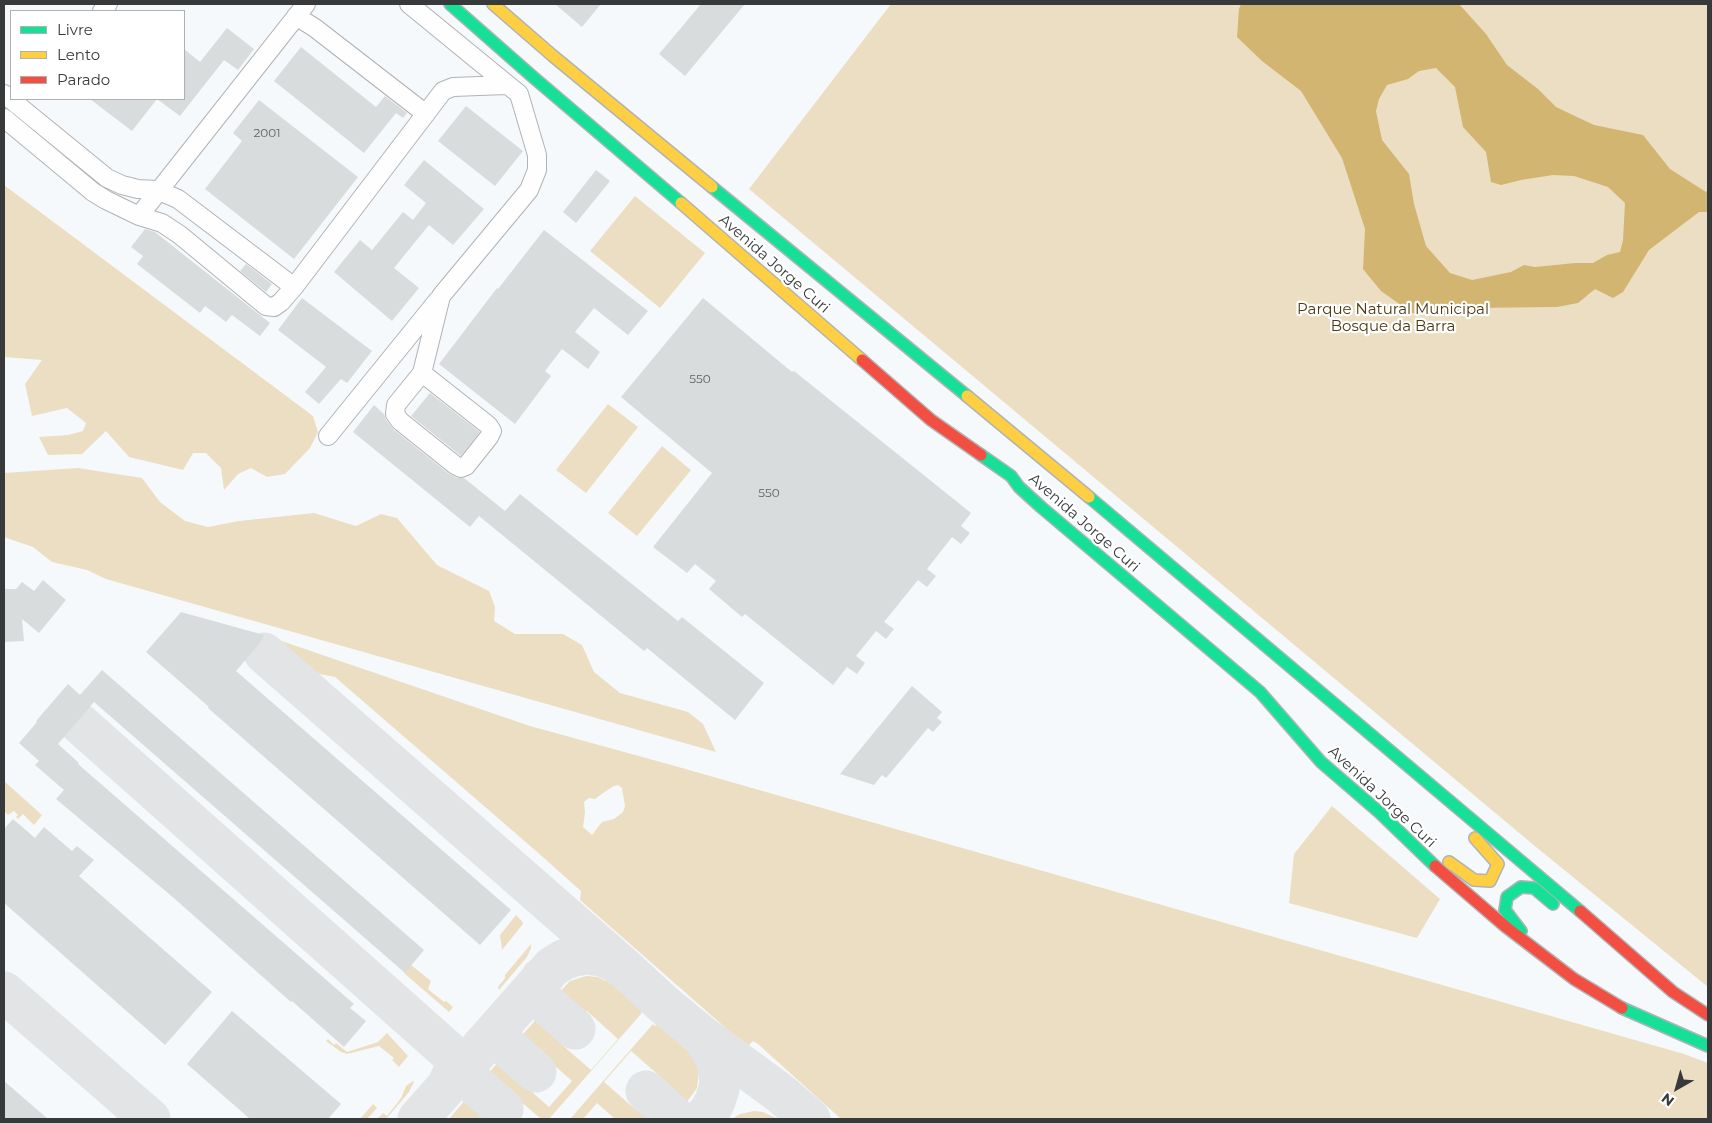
<!DOCTYPE html>
<html>
<head>
<meta charset="utf-8">
<style>
  body { margin:0 }
  #map { position:relative; width:1712px; height:1123px; overflow:hidden; background:#f5f9fb; font-family:Montserrat,sans-serif }
  canvas { display:block }
  .frame { position:absolute; inset:0; border:5px solid #37393b; pointer-events:none }
  .legend { position:absolute; left:10px; top:10px; width:175px; height:90px; box-sizing:border-box; background:#fff; border:1px solid #afb0b1; margin:0; padding:6px 9px; list-style:none; font-size:15px; color:#37393b }
  .legend li { display:flex; align-items:center; gap:10px; height:25px }
  .legend b { width:25px; border:1px solid #afb0b1 }
  .north { position:absolute; left:1652px; top:1063px; width:50px; height:50px; -webkit-text-stroke:4px #fff; paint-order:stroke; rotate:218deg; font-size:14px; font-weight:700; line-height:20px; text-align:center; color:#37393b }
  .north::after { content:''; display:block; margin:auto; width:18px; height:22px; background:#37393b; clip-path:polygon(50% 0,100% 100%,50% 72%,0 100%) }
</style>
</head>
<body>
<div id="map">
<canvas width="1712" height="1123"></canvas>
<div class="frame"></div>
<ul class="legend">
<li><b style="height:6px;background:#16e098"></b>Livre</li>
<li><b style="height:6px;background:#ffcf43"></b>Lento</li>
<li><b style="height:6px;background:#f24e42"></b>Parado</li>
</ul>
<div class="north">N</div>
</div>
<script>
const c = document.querySelector('canvas').getContext('2d');
c.lineJoin = 'round';
function paint(path, color) { c.fillStyle = color; c.fill(path, 'evenodd'); }
const shape = rows => new Path2D(rows.map(r => 'M' + r).join(''));
function strokePath(path, color, width, dash) { c.strokeStyle = color; c.lineWidth = width; c.lineCap = dash ? 'butt' : 'round'; c.setLineDash(dash || []); c.stroke(path); }
function label(font, color, halo, rows, align = 'center') {
  c.font = font + ' Montserrat,sans-serif'; c.lineWidth = 4.5; c.setLineDash([]); c.textBaseline = 'middle'; c.strokeStyle = halo; c.fillStyle = color; for (const [text, x, y, turn = 0] of rows) {
    c.save(); c.translate(x, y); c.rotate((+turn || 0) * Math.PI / 180); c.textAlign = isNaN(turn) ? turn : align; if (halo) c.strokeText(text, 0, 0); c.fillText(text, 0, 0); c.restore();
  }
}
const green = shape([
  [891,4,1708,4,1708,987,1536,847,749,189],
  [4,185,313,416,318,432,310,448,285,474,267,477,251,468,238,474,224,490,221,468,206,453,193,453,183,470,129,457,106,431,82,454,48,455,39,437,68,435,83,431,86,423,67,408,32,416,25,384,42,360,4,357],
  [635,196,705,253,660,308,590,251],
  [608,404,638,427,586,493,556,470],
  [662,446,691,470,637,536,608,513],
  [78,468,142,478,160,502,185,521,208,527,239,521,314,513,356,526,381,514,397,518,437,565,489,591,495,607,494,621,515,634,563,634,582,645,594,672,620,693,688,712,703,724,716,752,106,579,87,570,52,562,33,547,4,537,4,473],
  [264,635,530,726,675,766,1684,1054,1708,1063,1708,1119,841,1119,758,1044,753,1041,748,1046,745,1045,580,900,581,891,536,851,335,677,319,674,302,663,297,657,285,655,270,648,268,640],
  [618,785,622,788,625,806,623,812,614,819,602,822,592,835,583,827,585,813,584,802,589,798,595,799,603,793,614,786],
  [4,781,42,815,34,825,23,814,18,819,16,817,18,815,14,811,8,815,4,811],
  [1332,806,1440,899,1417,938,1289,903,1294,854],
  [516,915,522,921,523,924,502,950,500,935],
  [531,944,531,948,527,957,499,990,498,987,505,978,505,975],
  [411,965,431,981,428,989,444,1002,446,1001,453,1007,449,1012,404,973],
  [586,976,598,977,612,984,642,1010,641,1014,549,1119,539,1119,540,1118,513,1095,507,1102,481,1082,505,1054,530,1076,523,1084,549,1107,572,1081,546,1058,539,1065,514,1044,543,1012,567,1033,560,1043,591,1070,618,1039,587,1011,579,1020,554,998,570,981],
  [657,1023,691,1054,695,1059,699,1071,697,1088,681,1110,654,1087,662,1078,631,1051,604,1082,635,1109,642,1101,663,1119,615,1119,597,1103,583,1119,570,1119,653,1024,655,1026],
  [387,1033,408,1056,399,1067,392,1060,394,1058,379,1046,347,1054,341,1052,326,1041,328,1039,334,1045,336,1043,347,1052,378,1042],
  [413,1081,414,1082,409,1092,386,1119,377,1119,383,1113,387,1116,401,1098,406,1086],
  [472,1092,497,1114,492,1119,449,1119],
  [373,1104,377,1108,367,1119,360,1119],
  [754,1111,763,1112,778,1119,732,1119,740,1114]
]);
const water = shape([
  [1241,4,1459,4,1486,34,1507,65,1538,89,1556,107,1594,125,1643,135,1670,169,1706,192,1708,190,1708,212,1699,212,1649,250,1623,292,1613,298,1595,289,1578,303,1557,307,1472,308,1446,315,1412,313,1381,291,1363,269,1365,229,1342,158,1301,91,1262,61,1237,37,1239,9],
  [1436,68,1455,87,1463,127,1486,152,1491,182,1501,185,1521,180,1553,175,1574,176,1608,187,1625,203,1623,240,1620,252,1607,255,1593,263,1575,263,1535,267,1524,265,1511,272,1472,280,1450,273,1426,246,1414,204,1409,174,1382,140,1376,111,1379,99,1387,85,1408,79,1419,71]
]);
const taxiway = shape([
  [264,653,624,968,662,1003,702,1036,781,1094,810,1119],
  [80,724,450,1053,454,1058,455,1069,448,1084],
  [541,978,539,989,543,1001,575,1029],
  [4,992,150,1119],
  [702,1036,716,1058,720,1080,719,1089,715,1101,711,1109,703,1119],
  [482,1046,493,1042,505,1045,536,1072],
  [470,1059,468,1072,473,1083,503,1109],
  [646,1091,677,1119],
  [418,1119,552,967,563,960,574,956,586,954,601,956,612,960,622,967]
]);
const building = shape([
  [555,4,601,4,582,27],
  [701,4,745,4,685,76,659,54],
  [227,28,254,49,238,70,224,60,180,116,157,99,184,99,184,49,200,62],
  [301,47,376,107,385,96,407,113,403,118,396,113,364,153,274,81],
  [90,99,157,99,132,131],
  [259,100,358,177,294,259,205,189,242,141,233,133],
  [466,106,523,151,495,186,438,141],
  [424,160,484,209,453,245,429,225,394,268,419,288,392,321,334,272,360,240,372,250,403,212,413,220,426,203,404,185],
  [596,170,610,181,576,223,563,212],
  [145,229,155,232,270,323,260,336,232,315,226,322,205,306,200,313,137,264,143,256,131,247],
  [544,230,648,311,628,335,594,308,575,332,600,352,588,369,562,349,545,371,551,376,515,424,439,364,497,288,498,289],
  [246,264,272,284,266,292,240,271],
  [302,298,372,351,347,383,341,379,319,404,305,392,326,367,278,330],
  [703,298,792,372,794,371,971,513,961,526,970,533,961,544,952,537,927,569,936,576,927,587,918,580,884,622,894,629,886,639,876,631,856,656,865,663,857,674,847,667,833,685,745,614,742,617,709,589,716,581,695,564,687,573,653,547,712,473,621,397],
  [430,393,480,432,461,456,411,416],
  [374,405,384,414,386,420,393,429,448,473,457,478,464,478,505,511,520,494,678,621,682,617,764,683,735,720,647,648,644,651,479,516,470,527,353,432],
  [43,580,66,600,39,633,22,619,24,641,4,642,4,589,16,589,22,582,34,591],
  [181,612,264,635,260,643,236,671,511,910,480,945,208,708,209,707,146,652],
  [102,670,424,950,405,973,94,702,58,744,79,763,78,764,354,1004,350,1008,366,1021,344,1047,292,1001,291,1002,175,899,56,799,64,790,35,765,39,761,19,743,37,722,36,721,68,684,80,695],
  [912,686,942,712,937,718,942,722,933,732,928,728,886,778,882,775,874,785,840,774],
  [13,819,35,838,44,827,72,851,77,846,94,860,79,876,212,992,165,1045,4,903,4,829],
  [232,1011,341,1104,328,1119,250,1119,187,1064],
  [4,1081,48,1119,4,1119]
]);
const street = shape([
  [409,4,519,94,537,155,537,170,529,190,441,296,422,373,396,405,395,414,400,421,455,465,461,468,466,466,489,437,492,431,488,425,422,373],
  [102,11,108,4],
  [296,16,315,28,426,114],
  [4,94,107,178,122,185,138,189,157,190,178,199,294,287],
  [4,118,93,192,106,200,139,216,162,223,180,235,266,306,274,307,281,302,294,287,443,91,453,87,506,85],
  [139,216,306,4],
  [328,436,438,300]
]);
const fast = shape([
  [450,4,533,77,681,203],
  [712,187,967,396],
  [981,455,1011,476,1019,487,1041,507,1260,692,1321,762,1379,812,1435,866],
  [1089,497,1580,911],
  [1521,931,1505,910,1507,897,1521,887,1534,888,1553,904],
  [1622,1008,1708,1046]
]);
const slow = shape([
  [493,4,553,56,712,187],
  [681,203,862,360],
  [967,396,1089,497],
  [1449,862,1474,880,1490,881,1498,864,1475,838]
]);
const jam = shape([
  [862,360,931,420,981,455],
  [1435,866,1506,927,1574,979,1622,1008],
  [1580,911,1673,992,1708,1015]
]);
const numberNames = [
  ["2001",267,133],
  ["550",700,379],
  ["550",769,493]
];
const streetNames = [
  ["Avenida Jorge Curi",774,264,41],
  ["Avenida Jorge Curi",1084,523,41],
  ["Avenida Jorge Curi",1382,797,43]
];
const parkNames = [
  ["Parque Natural Municipal",1393,310],
  ["Bosque da Barra",1393,327]
];
paint(green, '#ecdec2');
paint(water, '#d3b572');
strokePath(taxiway, '#e2e4e6', 41);
paint(building, '#d8dcdd');
strokePath(street, '#b0b3b5', 20);
strokePath(fast, '#b0b3b5', 14);
strokePath(slow, '#b0b3b5', 14);
strokePath(jam, '#b0b3b5', 14);
strokePath(street, '#fefefe', 18);
strokePath(fast, '#16e098', 11);
strokePath(slow, '#ffcf43', 11);
strokePath(jam, '#f24e42', 11);
label('12px', '#5f6264', null, numberNames);
label('15px', '#37393b', '#fff', streetNames);
label('15px', '#4c3911', '#fff', parkNames);
</script>
</body>
</html>
